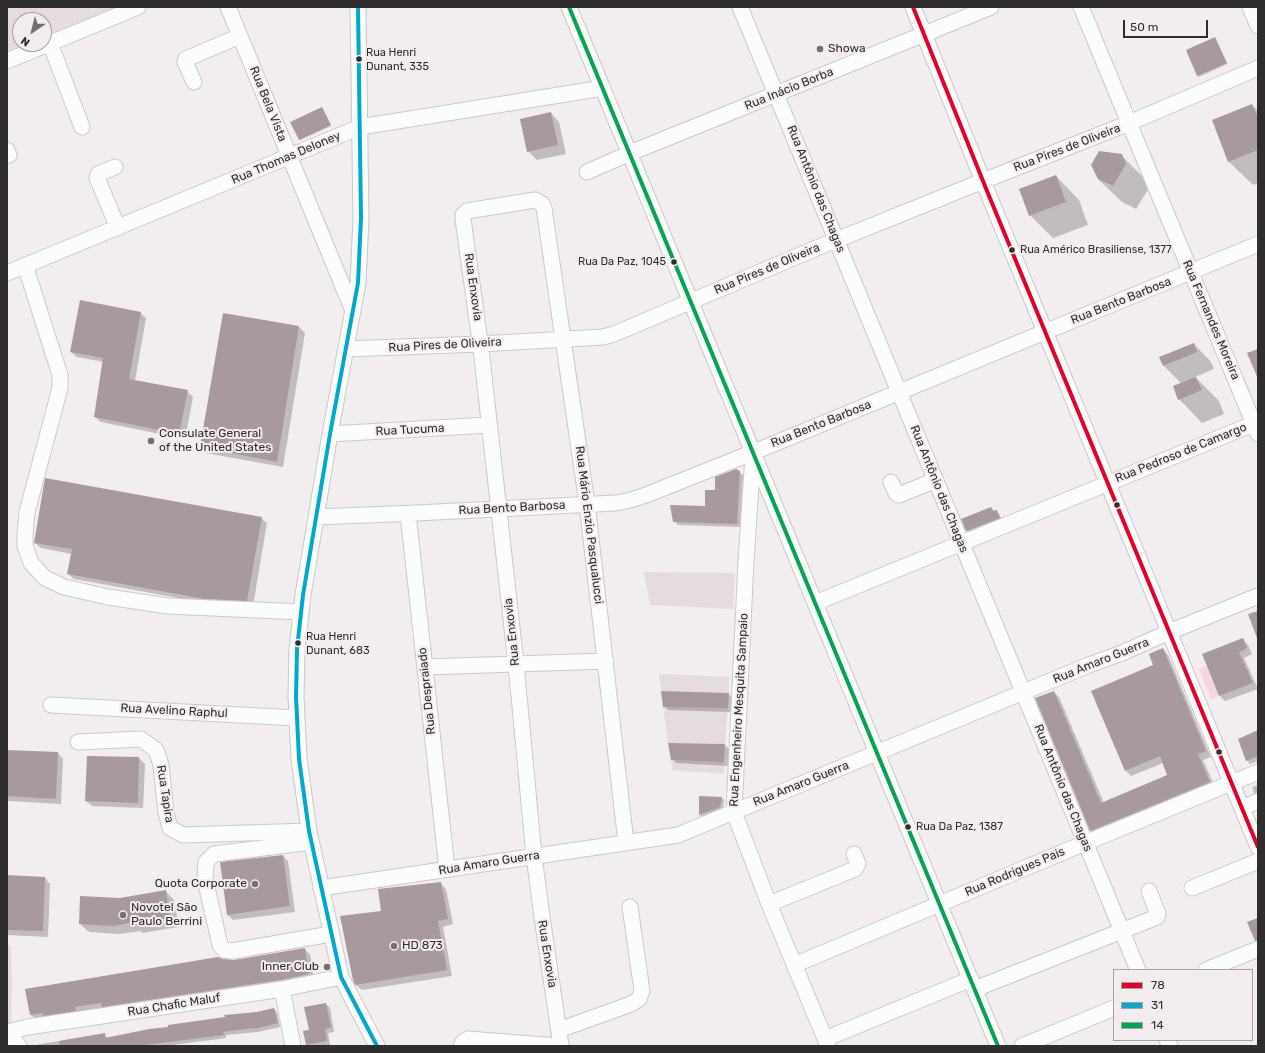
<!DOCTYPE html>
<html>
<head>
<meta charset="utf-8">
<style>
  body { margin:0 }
  #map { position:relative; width:1265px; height:1053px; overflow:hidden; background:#f2edef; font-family:Rubik,sans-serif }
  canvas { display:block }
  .frame { position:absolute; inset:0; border:8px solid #302d2e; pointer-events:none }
  .legend { position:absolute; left:1113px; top:969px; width:140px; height:72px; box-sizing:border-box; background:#f3ecee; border:1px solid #a5a0a1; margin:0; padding:5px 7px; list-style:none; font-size:12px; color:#302d2e }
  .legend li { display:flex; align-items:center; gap:8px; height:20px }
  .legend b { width:20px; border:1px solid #a5a0a1 }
  .north { position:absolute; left:12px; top:12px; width:40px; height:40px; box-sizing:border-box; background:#f3ecee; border:1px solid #a5a0a1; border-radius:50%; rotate:215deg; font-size:11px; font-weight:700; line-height:16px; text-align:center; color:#302d2e }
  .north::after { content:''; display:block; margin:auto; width:14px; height:18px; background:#747072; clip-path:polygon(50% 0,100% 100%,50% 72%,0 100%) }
  .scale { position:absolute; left:1123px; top:20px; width:85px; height:18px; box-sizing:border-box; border:2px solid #302d2e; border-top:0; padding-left:5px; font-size:12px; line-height:14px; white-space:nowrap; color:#302d2e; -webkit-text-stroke:3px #f3ecee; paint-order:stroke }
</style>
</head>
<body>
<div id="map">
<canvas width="1265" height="1053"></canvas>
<div class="frame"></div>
<ul class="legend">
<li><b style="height:5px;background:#e4002b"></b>78</li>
<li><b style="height:5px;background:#00a9ce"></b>31</li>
<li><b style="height:5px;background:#00a651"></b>14</li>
</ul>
<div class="north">N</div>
<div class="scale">50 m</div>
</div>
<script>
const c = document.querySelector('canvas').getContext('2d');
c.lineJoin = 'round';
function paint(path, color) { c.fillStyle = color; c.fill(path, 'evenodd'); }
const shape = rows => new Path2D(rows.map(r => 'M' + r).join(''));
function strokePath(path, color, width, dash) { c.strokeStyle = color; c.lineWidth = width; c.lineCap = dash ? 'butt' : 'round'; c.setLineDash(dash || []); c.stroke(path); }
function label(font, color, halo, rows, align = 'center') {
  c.font = font + ' Rubik,sans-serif'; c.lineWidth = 4; c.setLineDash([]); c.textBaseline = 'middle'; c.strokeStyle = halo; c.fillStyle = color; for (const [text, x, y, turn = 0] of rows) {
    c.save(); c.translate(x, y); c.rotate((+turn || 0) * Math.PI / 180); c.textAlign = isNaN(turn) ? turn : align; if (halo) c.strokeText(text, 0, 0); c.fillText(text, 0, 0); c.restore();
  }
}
const built = shape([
  [7,7,121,7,44,39,44,20,20,20,20,44,33,44,7,55],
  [644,572,735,573,733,609,650,605],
  [659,674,729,677,729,693,661,691],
  [663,707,728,708,725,744,668,743],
  [671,760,724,762,724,774,672,770],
  [7,945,11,945,12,983,11,1025,7,1025]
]);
const green = shape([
  [1206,666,1219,696,1211,699,1199,669]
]);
const shadow = shape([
  [1215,38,1227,64,1199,77,1187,50],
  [1252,105,1258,111,1258,183,1253,185,1229,162,1213,121],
  [322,108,331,126,300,140,299,139],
  [551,113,559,122,566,154,537,160,528,151],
  [1121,155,1145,179,1149,188,1136,209,1122,202,1098,179],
  [1056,176,1079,200,1088,225,1053,238,1030,215],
  [140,313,146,318,135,381,187,391,193,397,185,439,101,422,95,417,104,362,77,357,71,352],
  [224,314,299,327,305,333,283,467,206,453,201,447],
  [1194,344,1211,362,1214,369,1195,377,1219,401,1224,414,1202,423,1179,399,1182,384,1163,365],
  [739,472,743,475,740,527,678,525,674,521,706,507],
  [991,508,999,514,1002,520,970,533,967,531,963,520],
  [261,518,267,523,253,606,211,604,74,579,68,574,72,554,41,548,35,543],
  [1243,639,1248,645,1252,654,1244,658,1258,689,1225,701,1220,696],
  [1163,649,1168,655,1211,757,1203,760,1215,787,1097,836,1091,831,1037,699,1054,692,1059,697,1104,803,1169,776,1163,763,1131,776,1125,770],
  [728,694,733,698,731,712,668,710,664,706],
  [1258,731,1258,761,1250,764,1247,760],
  [725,745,729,749,728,766,676,763,672,759],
  [7,751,58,753,63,759,61,804,8,801],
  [139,758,145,764,143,808,92,806,86,801],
  [1258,785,1258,796,1254,793,1252,787],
  [722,798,724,800,723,809,702,817,700,815],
  [283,856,288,861,295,912,233,920,227,914],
  [7,876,45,878,50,884,48,937,7,935],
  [440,883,446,889,453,924,443,927,452,976,362,990,356,985,382,912],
  [166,892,174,900,179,927,142,933,141,931,120,934,89,932,80,924,120,899],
  [304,949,310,954,314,979,37,1020,31,1015,223,960,234,961],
  [326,1004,330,1008,334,1032,328,1033,330,1045,308,1046,307,1045,310,1031],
  [274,1009,277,1012,280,1027,258,1032,226,1035,226,1038,165,1046,29,1046,71,1039,72,1040,104,1034,108,1038]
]);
const building = shape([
  [1215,37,1227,63,1197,76,1186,50],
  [1252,104,1258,118,1258,150,1228,162,1212,120],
  [322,107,331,125,299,140,290,122],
  [551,112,558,145,527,152,520,119],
  [1099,151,1122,154,1126,164,1113,186,1098,179,1091,165],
  [1056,175,1066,202,1029,216,1019,189],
  [80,300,141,312,129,379,188,390,179,434,94,417,103,358,70,352],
  [223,313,299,326,277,462,200,447],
  [1194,343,1197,352,1163,366,1159,357],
  [1258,349,1258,379,1247,353],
  [1196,377,1202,390,1178,400,1173,386],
  [736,469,740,471,737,524,673,522,670,505,705,506,705,490,715,490,715,477],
  [45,478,262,517,247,601,205,599,67,574,72,549,34,543],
  [991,507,993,511,997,510,1000,518,966,531,961,519],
  [1258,611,1258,638,1257,638,1248,614],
  [1243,638,1247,648,1239,652,1253,683,1219,696,1202,654],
  [1163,648,1206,751,1198,754,1210,782,1090,831,1035,698,1054,691,1101,803,1167,775,1160,756,1125,771,1091,691,1153,665,1149,654],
  [661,691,729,693,728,708,663,707],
  [1258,730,1258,756,1246,761,1238,739],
  [668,743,725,744,724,762,671,760],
  [7,750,58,752,56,799,7,796],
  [87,756,139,757,138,803,85,801],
  [699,796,722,797,720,807,699,815],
  [283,855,290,906,227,915,220,862],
  [7,875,45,877,43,931,7,930],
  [441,882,448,919,438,921,447,970,355,985,353,980,340,916,381,911,378,889],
  [166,890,170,918,133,924,132,922,115,926,79,924,80,896,120,898],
  [1258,918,1258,940,1255,941,1247,922],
  [305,948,309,974,280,980,102,1007,101,1003,75,1007,76,1011,43,1016,43,1013,30,1015,25,989,218,957,223,959,234,960],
  [326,1003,331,1028,325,1029,327,1041,306,1045,303,1031,309,1030,304,1007],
  [274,1008,278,1023,254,1029,254,1028,223,1032,224,1035,138,1046,60,1046,59,1041,105,1033,105,1038,149,1029,168,1027,168,1025,225,1017,224,1015,257,1012]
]);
const minor = shape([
  [228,7,353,311],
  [358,7,361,218,358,283,330,434,303,595,297,649,296,697,299,759,309,831,341,977,377,1046],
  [569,7,998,1046],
  [740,7,1138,970],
  [913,7,987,191,1258,847],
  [1081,7,1258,434],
  [1250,7,1258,26],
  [50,43,82,127],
  [7,61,138,7],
  [194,82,185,62,186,59,240,36],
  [7,150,9,155],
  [115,167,98,174,97,178,118,228],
  [587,172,630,153,991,7],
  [25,265,60,375,60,388,27,512,25,535,25,546,31,563,45,578,64,587,108,597,168,606,301,612],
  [7,273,360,127,603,88],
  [346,349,480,344,603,337,614,334,819,247,983,181,1129,123,1258,68],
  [330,434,489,425],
  [753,455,746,561,734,812,769,904,828,1046],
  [891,482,896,493,899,495,936,480],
  [408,514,447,869],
  [316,517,416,513,616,503,631,500,646,495,754,452,1258,244],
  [815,603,1258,422],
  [425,667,606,661],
  [51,705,297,718],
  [78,742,141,739,156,750,161,765,166,812,170,828,183,835,309,831],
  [1242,808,1258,801],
  [311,842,214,854,206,862,205,879,220,945,224,950,232,951,331,934],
  [321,888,678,835,1089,665,1122,653,1169,632,1258,596],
  [1192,888,1258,861],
  [769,904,855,869,858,864,854,854],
  [794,965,1085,843,1258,772],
  [1206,970,1258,949],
  [282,989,293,1046],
  [975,989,1157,917,1158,914,1149,891],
  [559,1030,631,1004,639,999,642,991,630,907],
  [11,1031,15,1041,19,1046],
  [7,1032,28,1027,282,989,341,977],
  [825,1039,971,979],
  [1167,1040,1170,1046],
  [461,1046,463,1042,468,1039,557,1046],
  [561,1046,542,917,534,856,516,664,481,349,463,219,463,215,467,211,535,200,542,204,544,208,587,504,626,843],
  [1022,1046,1114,1008]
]);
const bus1 = shape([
  [913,7,987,191,1258,847]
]);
const bus2 = shape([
  [358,7,361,218,358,283,330,434,303,595,297,649,296,697,299,759,309,831,341,977,377,1046]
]);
const bus3 = shape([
  [569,7,998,1046]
]);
const markers = [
  [820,49,4,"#747072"],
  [359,59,3.5,"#302d2e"],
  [1012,250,3.5,"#302d2e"],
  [674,262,3.5,"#302d2e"],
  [151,441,4,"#747072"],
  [1117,505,3.5,"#302d2e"],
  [298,643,3.5,"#302d2e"],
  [1219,752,3.5,"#302d2e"],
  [908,827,3.5,"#302d2e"],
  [255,884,4,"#747072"],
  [123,915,4,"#747072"],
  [394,946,4,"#747072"],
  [327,967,4,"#747072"]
];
const busNames = [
  ["Rua Henri",366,53],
  ["Dunant, 335",366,67],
  ["Rua Américo Brasiliense, 1377",1020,250],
  ["Rua Da Paz, 1045",666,262,"right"],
  ["Rua Henri",306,637],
  ["Dunant, 683",306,651],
  ["Rua Da Paz, 1387",916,827]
];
const poiNames = [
  ["Showa",828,49],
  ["Consulate General",159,434],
  ["of the United States",159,448],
  ["Quota Corporate",247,884,"right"],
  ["Novotel São",131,908],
  ["Paulo Berrini",131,922],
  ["HD 873",402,946],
  ["Inner Club",319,967,"right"]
];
const streetNames = [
  ["Rua Inácio Borba",789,89,-22],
  ["Rua Bela Vista",268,104,68],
  ["Rua Pires de Oliveira",1067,148,-21],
  ["Rua Thomas Deloney",286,158,-23],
  ["Rua Antônio das Chagas",816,189,68],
  ["Rua Pires de Oliveira",767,269,-23],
  ["Rua Enxovia",473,287,82],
  ["Rua Bento Barbosa",1121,301,-22],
  ["Rua Fernandes Moreira",1211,320,67],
  ["Rua Pires de Oliveira",445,345,-3],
  ["Rua Bento Barbosa",821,424,-22],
  ["Rua Tucuma",410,430,-3],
  ["Rua Pedroso de Camargo",1181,453,-22],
  ["Rua Antônio das Chagas",939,489,68],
  ["Rua Bento Barbosa",512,508,-3],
  ["Rua Mário Enzio Pasqualucci",589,525,83],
  ["Rua Enxovia",512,632,-96],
  ["Rua Amaro Guerra",1101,661,-22],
  ["Rua Despraiado",427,691,-96],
  ["Rua Engenheiro Mesquita Sampaio",739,710,-87],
  ["Rua Avelino Raphul",174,711,3],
  ["Rua Amaro Guerra",801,784,-22],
  ["Rua Antônio das Chagas",1063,788,68],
  ["Rua Tapira",165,794,81],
  ["Rua Amaro Guerra",489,863,-9],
  ["Rua Rodrigues Pais",1015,872,-23],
  ["Rua Enxovia",547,954,81],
  ["Rua Chafic Maluf",174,1005,-9]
];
paint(built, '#e5dcdf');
paint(green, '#f6d5df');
paint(shadow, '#0003');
paint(building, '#a8999e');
strokePath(minor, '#ccc9ca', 17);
strokePath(minor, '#fdfcfd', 15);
strokePath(bus1, '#e4002b', 4);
strokePath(bus2, '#00a9ce', 4);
strokePath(bus3, '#00a651', 4);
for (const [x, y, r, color] of markers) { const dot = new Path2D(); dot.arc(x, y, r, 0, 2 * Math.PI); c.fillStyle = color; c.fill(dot); strokePath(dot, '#f3ecee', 1.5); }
label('11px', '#302d2e', '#f3ecee', busNames, 'left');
label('12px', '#302d2e', '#f3ecee', poiNames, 'left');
label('12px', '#302d2e', '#f3ecee', streetNames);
</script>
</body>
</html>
